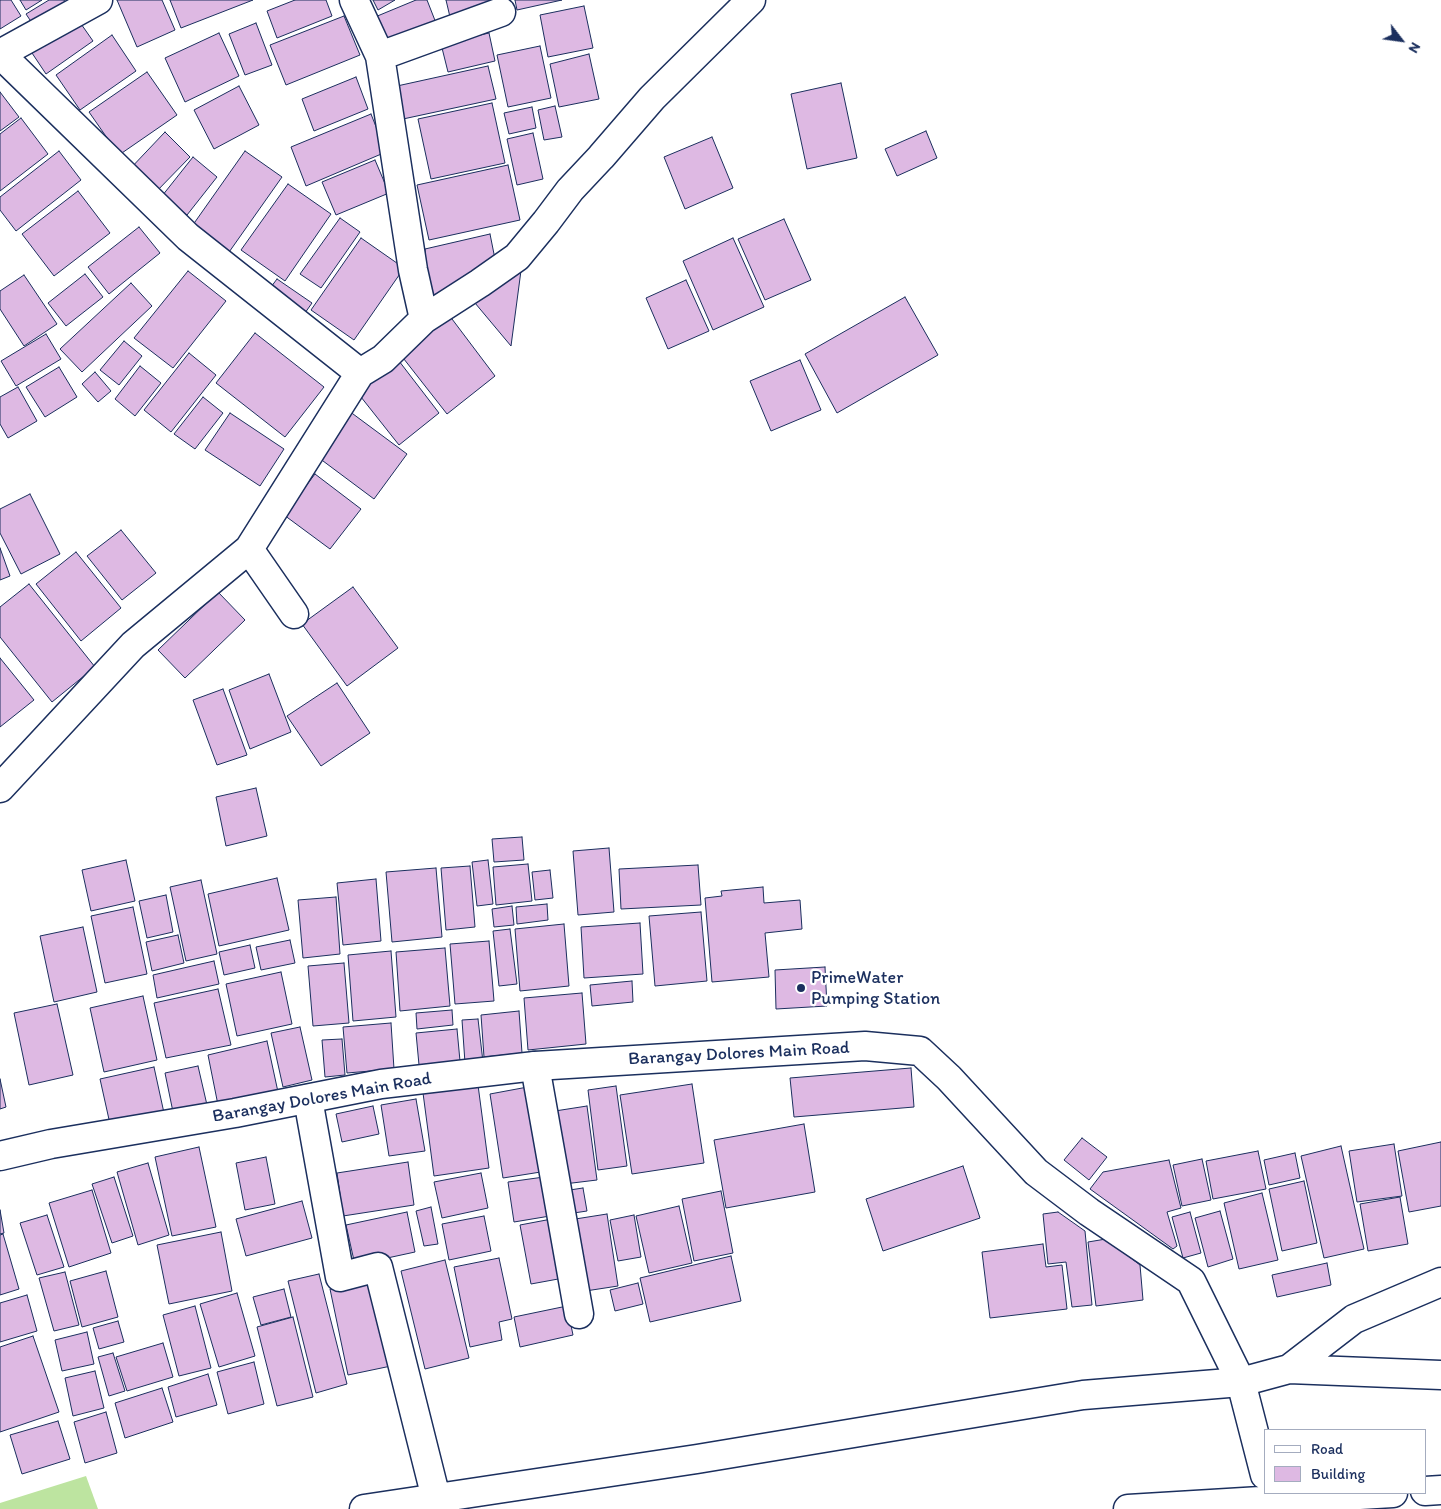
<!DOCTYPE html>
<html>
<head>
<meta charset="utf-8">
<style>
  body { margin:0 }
  #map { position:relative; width:1441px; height:1509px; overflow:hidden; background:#fff; font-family:Itim,sans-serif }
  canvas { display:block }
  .legend { position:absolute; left:1264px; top:1429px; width:162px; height:65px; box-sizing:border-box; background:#fff; border:1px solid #a4acbf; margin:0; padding:6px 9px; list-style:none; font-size:15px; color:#1b2f5e }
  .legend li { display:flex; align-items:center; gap:10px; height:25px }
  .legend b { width:25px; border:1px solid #a4acbf }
  .north { position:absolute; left:1376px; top:15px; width:50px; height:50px; -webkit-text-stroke:4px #fff; paint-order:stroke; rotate:120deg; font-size:14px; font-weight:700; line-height:20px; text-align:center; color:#1b2f5e }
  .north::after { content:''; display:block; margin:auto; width:18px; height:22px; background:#1b2f5e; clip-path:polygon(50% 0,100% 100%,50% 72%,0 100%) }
</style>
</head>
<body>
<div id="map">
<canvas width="1441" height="1509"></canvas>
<ul class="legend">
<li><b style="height:6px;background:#fff"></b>Road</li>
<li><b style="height:14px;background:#deb9e3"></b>Building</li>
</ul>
<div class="north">N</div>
</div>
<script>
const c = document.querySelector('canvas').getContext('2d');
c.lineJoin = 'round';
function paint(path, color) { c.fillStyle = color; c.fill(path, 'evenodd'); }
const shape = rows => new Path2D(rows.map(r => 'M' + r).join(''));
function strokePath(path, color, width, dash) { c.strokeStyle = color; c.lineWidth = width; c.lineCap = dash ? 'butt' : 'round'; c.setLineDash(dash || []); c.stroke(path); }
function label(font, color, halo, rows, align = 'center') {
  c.font = font + ' Itim,sans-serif'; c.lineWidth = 4.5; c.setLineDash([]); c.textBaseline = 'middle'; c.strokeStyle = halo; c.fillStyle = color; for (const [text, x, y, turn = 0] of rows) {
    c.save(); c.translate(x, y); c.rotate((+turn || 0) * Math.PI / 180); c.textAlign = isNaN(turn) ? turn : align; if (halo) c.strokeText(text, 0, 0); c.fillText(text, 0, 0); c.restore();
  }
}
const green = shape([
  [86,1476,98,1509,0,1509,0,1503]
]);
const building = shape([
  [0,0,11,0,21,16,0,29,0,0],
  [20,0,42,0,26,10,20,0],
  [49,0,64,0,67,5,34,26,26,14,49,0],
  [117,0,162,0,175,30,137,47,117,0],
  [170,0,253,0,181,28,170,0],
  [295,0,326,0,332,16,277,38,267,11,295,0],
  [373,0,395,0,378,10,373,0],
  [416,0,427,0,436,23,386,44,375,17,416,0],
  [446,0,499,0,450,17,446,0],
  [515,0,562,0,517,10,515,0],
  [584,6,593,48,548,57,540,15,584,6],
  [344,16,360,55,286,85,270,45,344,16],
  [79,21,93,41,46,74,32,53,79,21],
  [256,23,272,65,245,75,229,34,256,23],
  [219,33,239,76,185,102,165,58,219,33],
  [489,33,495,61,448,72,441,44,489,33],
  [112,35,136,71,80,110,56,75,112,35],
  [540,46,551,98,508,107,497,55,540,46],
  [589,54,599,99,559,107,550,64,589,54],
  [488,66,496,99,403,119,397,86,488,66],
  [147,72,177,115,119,155,89,112,147,72],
  [356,77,368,109,314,131,302,99,356,77],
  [841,83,857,158,807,169,791,94,841,83],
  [239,86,259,125,214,149,194,110,239,86],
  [0,92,19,117,0,131,0,92],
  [492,103,505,163,431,179,418,119,492,103],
  [555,106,562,137,544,140,538,110,555,106],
  [532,107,536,128,509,134,504,113,532,107],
  [371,114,386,152,306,186,291,147,371,114],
  [21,118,48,154,0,191,0,134,21,118],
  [926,131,937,158,897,176,885,149,926,131],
  [165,132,190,157,153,195,128,171,165,132],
  [533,133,543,179,517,185,507,139,533,133],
  [712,137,733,188,685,209,664,157,712,137],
  [59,151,81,180,16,231,0,210,0,197,59,151],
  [245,151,282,177,227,255,190,229,245,151],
  [193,157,217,177,187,215,162,196,193,157],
  [375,160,389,193,336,215,322,182,375,160],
  [508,165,520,220,429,240,417,185,508,165],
  [288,184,331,214,285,281,241,250,288,184],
  [78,191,110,233,54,276,22,234,78,191],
  [340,218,360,232,321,288,300,274,340,218],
  [784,219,811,280,765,300,738,239,784,219],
  [139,227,160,253,109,294,88,267,139,227],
  [490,234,496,264,428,298,425,249,490,234],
  [361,238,404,268,354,340,311,310,361,238],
  [733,238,764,307,713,330,683,261,733,238],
  [522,263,511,346,475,303,522,263],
  [188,271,226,301,173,368,134,338,188,271],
  [85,274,103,297,66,326,48,303,85,274],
  [24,275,57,324,24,346,0,309,0,291,24,275],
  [277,279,312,303,300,320,265,295,277,279],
  [686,280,709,331,668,349,646,298,686,280],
  [131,283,152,306,82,372,60,349,131,283],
  [905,297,938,355,837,413,805,354,905,297],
  [449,315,495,376,447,414,400,354,449,315],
  [255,333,324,387,285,437,216,383,255,333],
  [46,334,61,359,16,386,1,361,46,334],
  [124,341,142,356,119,385,100,370,124,341],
  [189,353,216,375,171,432,144,410,189,353],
  [800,360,821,410,771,431,750,381,800,360],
  [399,361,439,413,399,445,357,392,399,361],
  [140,366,161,383,135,416,115,399,140,366],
  [59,367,77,397,45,417,26,387,59,367],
  [95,372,111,391,98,402,82,384,95,372],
  [18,387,37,421,8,438,0,424,0,397,18,387],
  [203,397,223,413,195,449,174,434,203,397],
  [345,408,407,454,374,499,311,452,345,408],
  [230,413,284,449,260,486,205,450,230,413],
  [315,474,361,509,330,549,284,515,315,474],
  [30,494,60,554,21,574,0,533,0,509,30,494],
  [121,530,156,573,122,600,87,556,121,530],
  [0,548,10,576,0,580,0,548],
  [76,552,121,608,81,641,36,584,76,552],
  [29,584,95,667,52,702,0,637,0,607,29,584],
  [353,587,398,648,347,686,302,624,353,587],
  [218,592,245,620,185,678,158,650,218,592],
  [0,658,34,700,0,727,0,658],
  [269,674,291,732,250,749,229,690,269,674],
  [337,683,370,733,321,766,287,716,337,683],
  [223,689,247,755,217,765,193,700,223,689],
  [256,788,267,836,226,846,216,797,256,788],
  [522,837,524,860,494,862,492,839,522,837],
  [609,848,614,912,578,915,573,851,609,848],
  [126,860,135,901,91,911,82,870,126,860],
  [488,860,493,904,477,906,472,862,488,860],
  [528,864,532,901,496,905,493,867,528,864],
  [698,865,701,905,621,909,619,869,698,865],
  [470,866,475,927,446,930,441,868,470,866],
  [436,868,442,937,392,942,386,872,436,868],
  [550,870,553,898,535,900,532,872,550,870],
  [277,878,289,930,219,946,208,894,277,878],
  [376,879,381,941,343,945,337,883,376,879],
  [201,880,217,954,186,961,170,887,201,880],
  [763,887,764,903,800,900,802,929,765,933,769,977,712,982,705,898,722,896,721,891,763,887],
  [166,895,173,932,147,938,139,901,166,895],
  [336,897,340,954,303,958,298,900,336,897],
  [547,904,548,920,517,924,516,907,547,904],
  [512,906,514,925,494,927,492,909,512,906],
  [133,907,147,974,105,983,91,916,133,907],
  [701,912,707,981,655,986,649,916,701,912],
  [640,923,643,974,584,978,581,927,640,923],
  [564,924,569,986,520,991,515,929,564,924],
  [83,927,97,992,54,1002,40,936,83,927],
  [510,929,517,984,499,986,493,931,510,929],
  [178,935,184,963,152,971,146,942,178,935],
  [290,940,295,963,261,970,256,947,290,940],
  [489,941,494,1001,455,1004,450,944,489,941],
  [250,945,255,968,224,975,219,952,250,945],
  [445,948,450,1006,400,1011,396,952,445,948],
  [391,951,396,1017,353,1021,348,955,391,951],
  [214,961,219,984,157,998,153,975,214,961],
  [344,963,349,1023,313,1026,308,966,344,963],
  [825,967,827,1006,776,1009,775,970,825,967],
  [281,972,292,1024,237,1036,226,984,281,972],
  [632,981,633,1002,592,1006,590,985,632,981],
  [218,989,231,1045,166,1058,154,1003,218,989],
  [582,993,586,1044,528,1050,524,998,582,993],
  [143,996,157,1060,104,1072,90,1008,143,996],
  [57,1004,73,1075,29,1085,14,1013,57,1004],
  [452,1010,453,1025,417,1029,416,1013,452,1010],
  [519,1011,522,1053,484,1057,481,1015,519,1011],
  [478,1019,483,1062,465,1063,462,1020,478,1019],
  [391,1023,394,1069,347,1073,343,1027,391,1023],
  [300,1027,312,1080,283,1087,271,1033,300,1027],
  [457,1029,460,1061,419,1065,416,1033,457,1029],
  [342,1039,345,1075,325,1077,322,1040,342,1039],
  [267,1041,278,1092,218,1105,208,1055,267,1041],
  [198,1066,207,1105,173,1112,165,1073,198,1066],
  [154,1067,164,1113,110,1124,100,1079,154,1067],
  [911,1068,914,1107,794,1117,790,1078,911,1068],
  [0,1079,6,1107,0,1109,0,1079],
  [692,1084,704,1163,632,1174,620,1095,692,1084],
  [478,1085,489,1168,434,1176,423,1093,478,1085],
  [533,1086,547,1171,503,1178,490,1094,533,1086],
  [616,1086,627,1166,598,1170,588,1090,616,1086],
  [416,1099,425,1151,389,1156,381,1105,416,1099],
  [373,1106,379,1134,342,1142,336,1114,373,1106],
  [587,1106,597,1180,564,1184,555,1111,587,1106],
  [804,1124,815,1192,726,1208,714,1140,804,1124],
  [1082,1138,1107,1157,1089,1180,1064,1160,1082,1138],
  [1441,1142,1441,1206,1409,1212,1398,1151,1441,1142],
  [1394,1144,1402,1196,1357,1202,1349,1151,1394,1144],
  [1341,1146,1364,1249,1324,1258,1301,1156,1341,1146],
  [199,1147,216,1227,172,1236,155,1157,199,1147],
  [1258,1151,1266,1189,1213,1199,1206,1161,1258,1151],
  [1295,1153,1300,1178,1269,1185,1264,1160,1295,1153],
  [266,1157,275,1204,245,1210,236,1163,266,1157],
  [1202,1159,1211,1200,1182,1206,1173,1165,1202,1159],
  [1169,1160,1181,1208,1167,1212,1177,1246,1173,1249,1090,1189,1103,1172,1169,1160],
  [408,1162,414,1205,343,1216,337,1173,408,1162],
  [148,1163,169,1235,138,1245,117,1172,148,1163],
  [963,1166,980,1218,883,1251,866,1199,963,1166],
  [481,1173,488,1208,442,1218,434,1182,481,1173],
  [114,1177,133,1236,112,1243,92,1184,114,1177],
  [544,1177,550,1216,514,1222,508,1182,544,1177],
  [1304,1181,1317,1243,1282,1251,1269,1189,1304,1181],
  [583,1188,587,1211,567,1214,563,1191,583,1188],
  [92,1190,111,1253,69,1267,49,1203,92,1190],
  [721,1191,733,1253,694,1261,682,1199,721,1191],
  [1262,1193,1278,1260,1239,1269,1224,1203,1262,1193],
  [1400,1197,1408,1244,1368,1251,1360,1204,1400,1197],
  [302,1201,312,1238,246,1256,236,1219,302,1201],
  [679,1206,692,1263,649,1273,636,1216,679,1206],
  [431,1207,438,1244,424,1246,416,1211,431,1207],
  [0,1210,4,1233,0,1234,0,1210],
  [1220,1211,1233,1259,1208,1267,1195,1218,1220,1211],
  [407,1212,415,1252,355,1265,346,1225,407,1212],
  [1058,1212,1085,1231,1092,1305,1072,1307,1066,1262,1048,1264,1043,1214,1058,1212],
  [1190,1212,1201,1253,1183,1258,1172,1217,1190,1212],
  [607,1214,618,1286,579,1292,569,1220,607,1214],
  [47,1215,64,1267,37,1275,20,1223,47,1215],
  [634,1215,641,1257,618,1261,610,1220,634,1215],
  [484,1216,491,1251,449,1260,442,1224,484,1216],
  [557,1218,569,1277,531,1284,520,1225,557,1218],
  [221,1232,232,1291,169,1304,157,1245,221,1232],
  [3,1234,19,1289,0,1295,0,1235,3,1234],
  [1106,1239,1140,1265,1143,1300,1096,1306,1088,1242,1106,1239],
  [1043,1244,1046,1267,1062,1265,1067,1309,990,1318,982,1252,1043,1244],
  [731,1256,741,1301,650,1322,640,1278,731,1256],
  [499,1258,512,1319,499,1322,502,1340,470,1347,454,1267,499,1258],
  [445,1260,469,1358,425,1369,401,1271,445,1260],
  [1327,1263,1331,1285,1277,1297,1272,1275,1327,1263],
  [106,1271,118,1317,82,1327,70,1281,106,1271],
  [65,1272,79,1325,54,1331,39,1278,65,1272],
  [319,1274,347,1384,316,1393,288,1281,319,1274],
  [374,1280,391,1366,348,1375,330,1289,374,1280],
  [638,1283,643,1304,615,1311,610,1290,638,1283],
  [284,1289,291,1317,261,1325,253,1297,284,1289],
  [237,1293,255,1356,219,1367,200,1304,237,1293],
  [27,1295,37,1331,0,1342,0,1303,27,1295],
  [195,1306,211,1368,179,1376,163,1315,195,1306],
  [567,1306,573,1335,520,1347,514,1317,567,1306],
  [293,1317,313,1397,277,1406,257,1327,293,1317],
  [118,1321,124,1342,99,1349,93,1328,118,1321],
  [87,1332,94,1364,62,1371,55,1340,87,1332],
  [33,1336,59,1412,0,1432,0,1347,33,1336],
  [163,1343,173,1377,127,1391,116,1357,163,1343],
  [113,1353,125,1391,109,1396,98,1357,113,1353],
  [254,1362,264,1404,228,1414,217,1372,254,1362],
  [95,1371,104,1408,73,1416,65,1378,95,1371],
  [208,1374,217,1405,176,1417,168,1387,208,1374],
  [162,1388,173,1422,125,1438,115,1403,162,1388],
  [106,1412,117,1453,85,1463,74,1422,106,1412],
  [58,1421,70,1459,22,1474,10,1435,58,1421]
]);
const street = shape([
  [0,54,188,237,360,373],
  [0,54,98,0],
  [380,56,501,12],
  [424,319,480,283,517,257,546,222,570,190,601,157,652,98,751,0],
  [249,549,294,614],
  [0,788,133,645,249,549,360,373,383,359,424,319,413,270,380,56,354,0],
  [535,1066,579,1314],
  [308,1099,340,1277,378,1267,436,1498],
  [1289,1369,1354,1319,1441,1282],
  [364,1509,697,1459,1083,1395,1241,1382,1289,1369,1441,1375]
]);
const secondary = shape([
  [0,1156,51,1144,235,1113,381,1084,535,1066,865,1046,920,1051,949,1078,1036,1172,1089,1212,1191,1281,1241,1382,1265,1475],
  [1425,1491,1441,1490],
  [1128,1509,1393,1493]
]);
const markers = [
  [801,988,5,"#1b2f5e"]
];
const poiNames = [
  ["PrimeWater",811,978],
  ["Pumping Station",811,999]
];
const streetNames = [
  ["Barangay Dolores Main Road",739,1054,-3],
  ["Barangay Dolores Main Road",322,1098,-10]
];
paint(green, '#bde4a0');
paint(building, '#deb9e3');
strokePath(building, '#1b2f5e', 1);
strokePath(street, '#1b2f5e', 31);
strokePath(secondary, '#1b2f5e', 31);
strokePath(street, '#fff', 28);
strokePath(secondary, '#fff', 28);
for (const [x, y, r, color] of markers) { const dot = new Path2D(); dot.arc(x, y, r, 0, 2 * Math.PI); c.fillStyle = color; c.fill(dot); strokePath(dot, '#fff', 2); }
label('18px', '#1b2f5e', '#fff', poiNames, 'left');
label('18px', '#1b2f5e', '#fff', streetNames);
</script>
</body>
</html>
